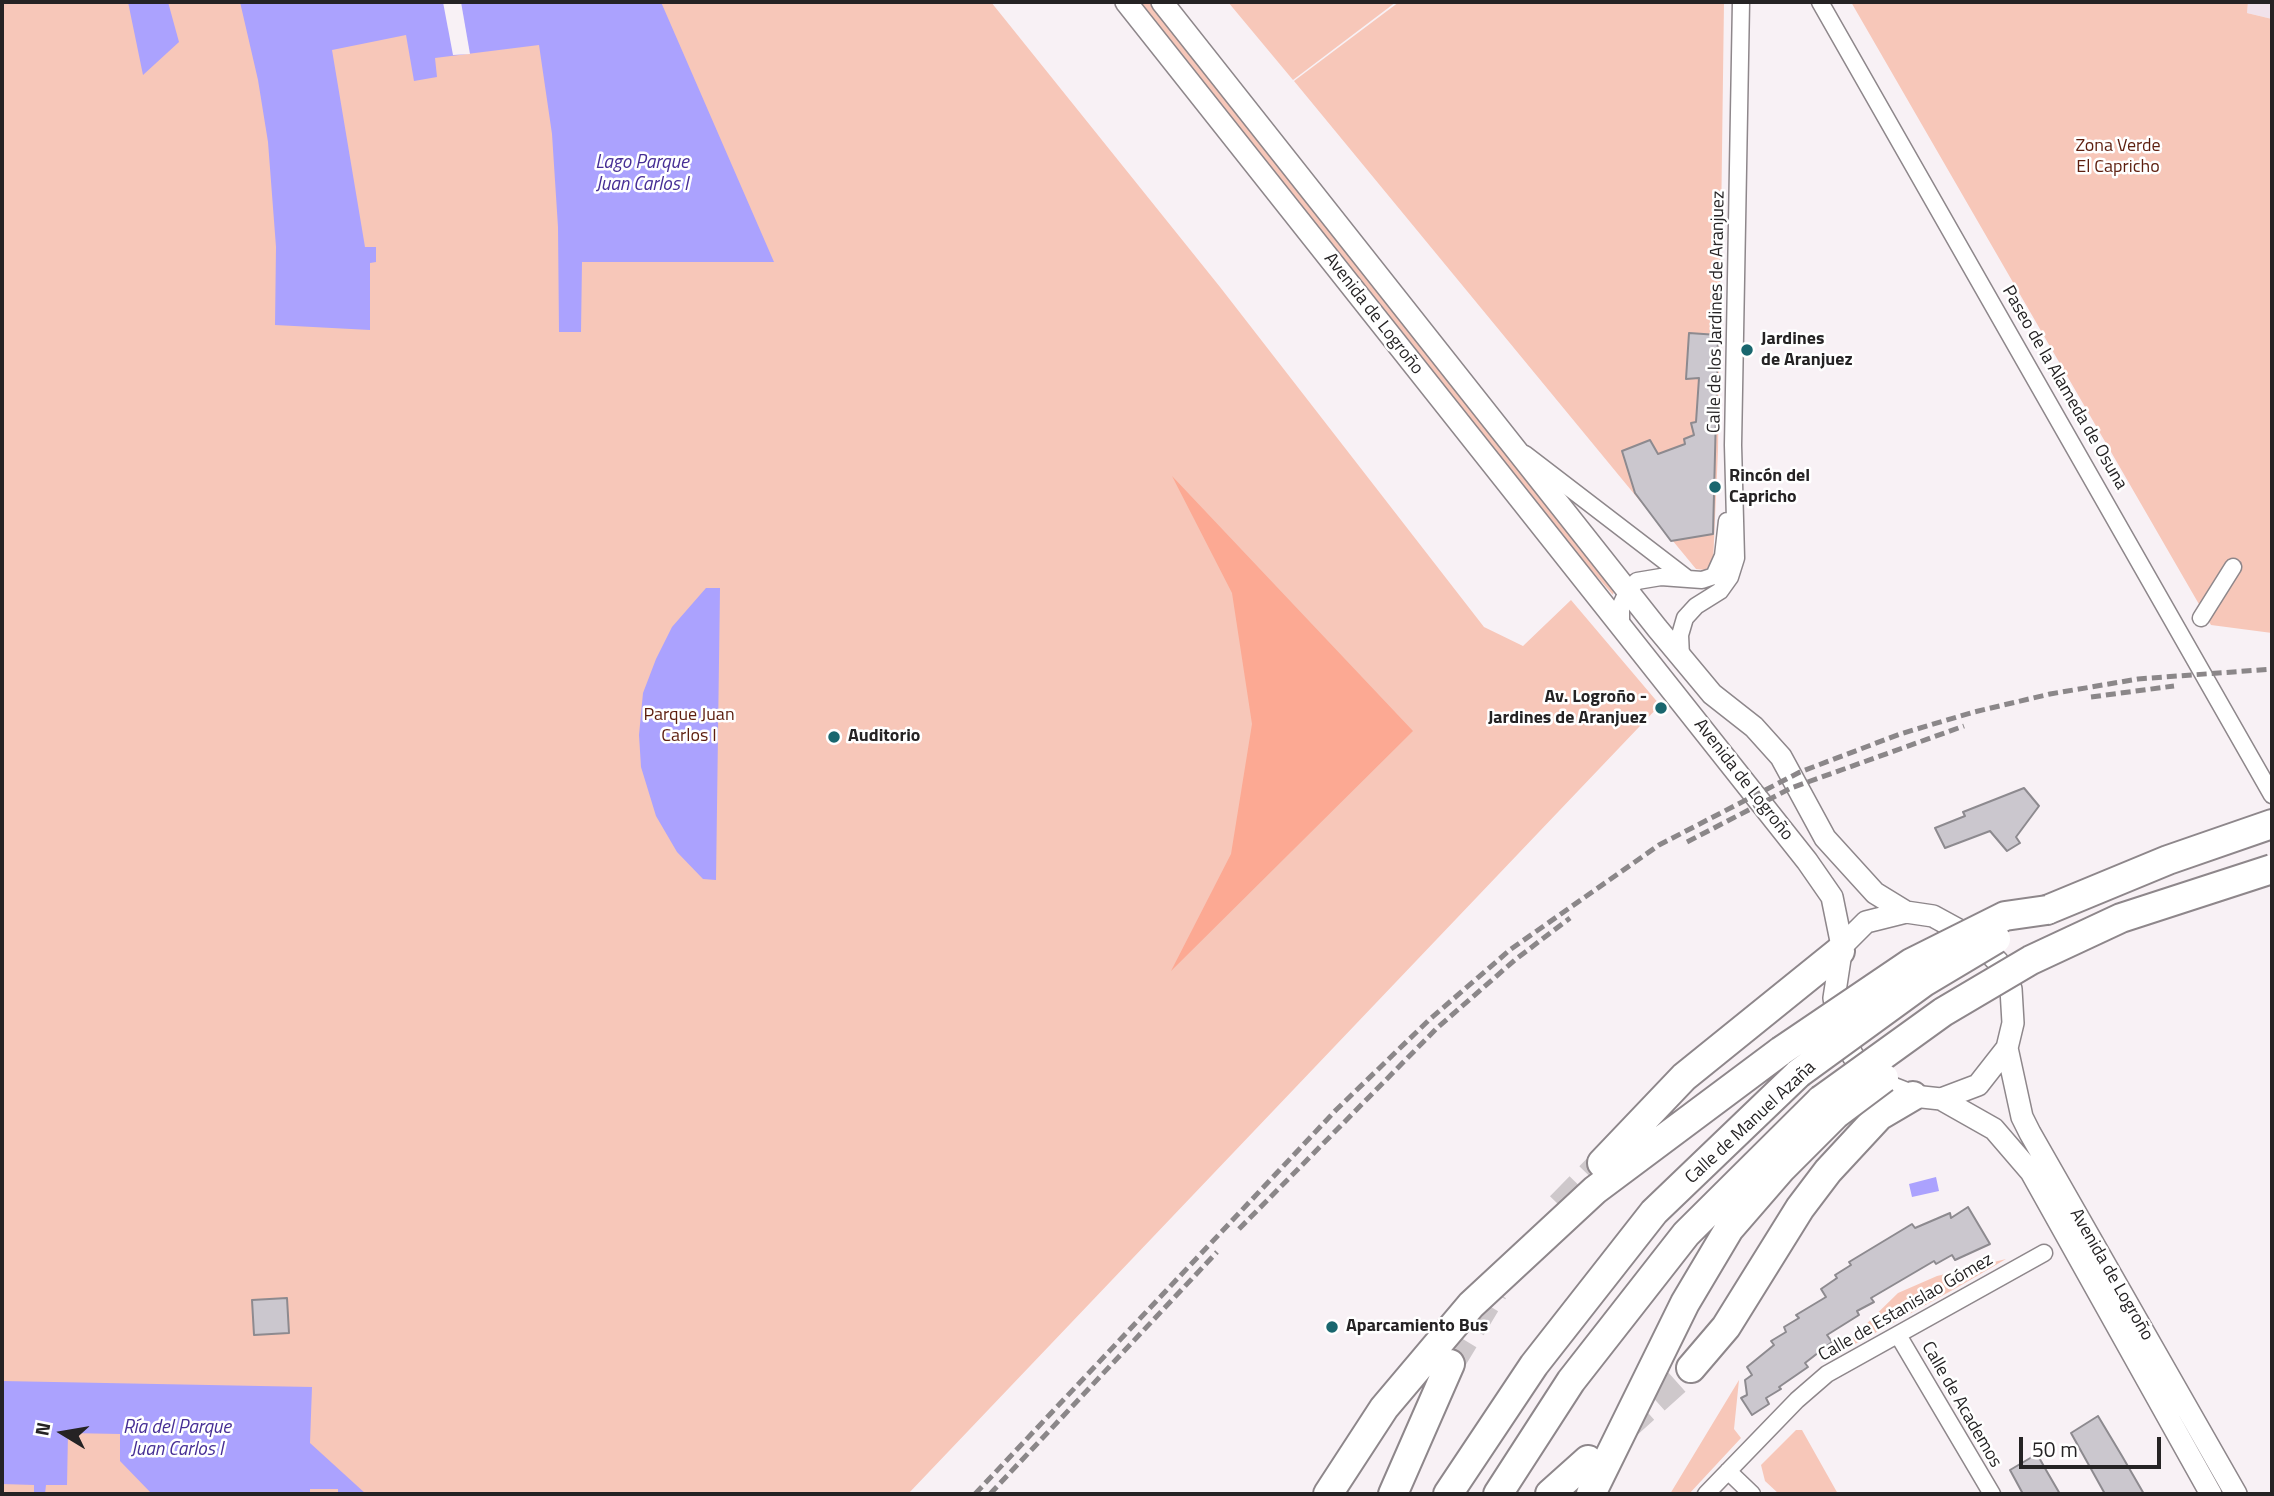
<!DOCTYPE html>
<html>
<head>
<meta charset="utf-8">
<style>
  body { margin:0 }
  #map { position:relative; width:2274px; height:1496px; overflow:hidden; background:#f8f1f5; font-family:"Titillium Web",sans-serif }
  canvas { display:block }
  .frame { position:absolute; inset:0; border:4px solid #252324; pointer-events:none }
  .north { position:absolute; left:28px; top:1398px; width:70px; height:70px; -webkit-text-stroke:5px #fff; paint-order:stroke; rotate:281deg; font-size:19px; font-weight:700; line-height:28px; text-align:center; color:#252324 }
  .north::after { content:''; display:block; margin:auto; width:24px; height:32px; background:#252324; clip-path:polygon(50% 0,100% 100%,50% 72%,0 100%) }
  .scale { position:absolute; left:2019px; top:1437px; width:142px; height:32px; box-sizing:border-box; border:4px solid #252324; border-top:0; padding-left:9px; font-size:21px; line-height:24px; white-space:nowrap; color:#252324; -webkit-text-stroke:5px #fff; paint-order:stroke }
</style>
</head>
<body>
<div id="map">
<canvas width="2274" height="1496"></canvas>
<div class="frame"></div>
<div class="north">N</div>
<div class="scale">50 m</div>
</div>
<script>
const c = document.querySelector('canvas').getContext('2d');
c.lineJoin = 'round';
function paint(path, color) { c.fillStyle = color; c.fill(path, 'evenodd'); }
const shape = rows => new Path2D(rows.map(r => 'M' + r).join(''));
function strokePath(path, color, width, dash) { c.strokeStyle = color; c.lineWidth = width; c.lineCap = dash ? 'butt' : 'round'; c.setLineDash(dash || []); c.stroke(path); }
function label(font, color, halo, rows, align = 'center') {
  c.font = font + ' "Titillium Web",sans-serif'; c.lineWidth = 5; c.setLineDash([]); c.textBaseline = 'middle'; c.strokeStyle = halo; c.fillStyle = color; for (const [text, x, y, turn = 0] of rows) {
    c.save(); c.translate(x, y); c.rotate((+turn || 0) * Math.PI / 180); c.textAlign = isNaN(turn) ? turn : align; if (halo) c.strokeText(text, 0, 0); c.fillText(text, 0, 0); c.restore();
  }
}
const built = shape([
  [2248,2,2272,2,2272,19,2247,13]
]);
const green = shape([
  [2,2,991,2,1220,287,1484,627,1523,646,1571,600,1660,705,908,1494,2,1494],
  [1139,2,1149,2,1614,590,1613,595,1571,547],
  [1228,2,1396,2,1293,80],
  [1399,2,1724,2,1718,451,1713,563,1705,570,1696,569,1294,81],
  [1851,2,2248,2,2247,13,2272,19,2272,633,2211,625],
  [2006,1259,1958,1287,1855,1344,1852,1338,1898,1293,1937,1276],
  [1739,1380,1734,1429,1741,1438,1689,1494,1670,1494],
  [1796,1430,1802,1430,1838,1494,1779,1494,1765,1481,1761,1465]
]);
const forest = shape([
  [1172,476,1413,731,1171,971,1231,854,1252,724,1232,593]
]);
const water = shape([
  [128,2,168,2,179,42,143,75],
  [240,2,661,2,774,262,582,262,581,332,559,332,558,227,552,134,539,45,435,58,437,77,414,81,406,35,332,50,365,247,376,247,376,262,370,263,370,330,275,325,276,247,268,142,258,80],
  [706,588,720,588,716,880,703,879,677,852,656,816,641,767,639,735,643,693,656,659,672,627],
  [1936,1177,1939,1191,1912,1197,1909,1184],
  [2,1381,312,1387,310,1443,366,1494,338,1494,338,1489,310,1489,310,1494,152,1494,120,1461,120,1434,68,1433,67,1485,46,1485,45,1494,34,1494,34,1485,2,1484]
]);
const pier = shape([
  [443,2,461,2,470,54,453,55]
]);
const building = shape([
  [1689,333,1718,335,1713,534,1671,541,1635,493,1622,451,1650,440,1658,454,1685,444,1684,439,1694,435,1691,423,1696,422,1699,378,1686,379,1689,333],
  [2024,788,2039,806,2016,837,2020,843,2007,851,1990,831,1945,848,1935,828,1965,816,1963,812,2024,788],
  [1968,1207,1990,1244,1955,1260,1952,1255,1936,1264,1934,1261,1871,1298,1874,1302,1857,1311,1859,1315,1827,1335,1832,1342,1805,1363,1808,1367,1779,1387,1781,1389,1766,1398,1769,1404,1752,1415,1741,1398,1747,1395,1745,1380,1752,1375,1747,1367,1774,1345,1771,1341,1786,1332,1784,1327,1799,1318,1796,1315,1826,1297,1821,1289,1837,1278,1835,1275,1851,1265,1849,1262,1912,1224,1915,1228,1950,1213,1951,1218,1968,1207],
  [287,1298,289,1333,254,1335,252,1300,287,1298],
  [2098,1416,2122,1456,2144,1494,2105,1494,2071,1433,2098,1416],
  [2037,1454,2046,1470,2060,1494,2023,1494,2010,1470,2037,1454]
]);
const highwayTunnel = shape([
  [1560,1206,1602,1163],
  [1450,1364,1494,1291],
  [1624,1428,1691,1368]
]);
const street = shape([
  [1820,2,2272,795],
  [1525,454,1688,579,1702,580,1714,576,1723,556,1727,521],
  [2201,618,2233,567],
  [1621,626,1621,605,1628,590,1637,581,1661,577,1688,579],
  [1681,657,1680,635,1685,618,1696,606,1720,591,1730,577,1736,558,1733,445,1741,2],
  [1898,1335,1992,1494],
  [1728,1471,1752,1494],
  [1706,1494,1797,1400,1827,1374,2044,1253]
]);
const secondary = shape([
  [1126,2,1807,861,1832,897,1842,946],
  [1162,2,1657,628,1712,694,1754,727,1781,757,1825,838,1875,893,1906,912],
  [1906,912,1933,916,1977,940,1998,962,2011,989,2013,1023,2007,1048,1978,1085,1941,1099,1913,1096,1890,1087,1869,1075,1853,1056,1840,1031,1834,998,1842,946,1866,922,1906,912],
  [2007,1048,2022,1117,2030,1133,2236,1494],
  [1941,1099,1994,1129,2031,1172,2211,1494]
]);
const highway = shape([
  [2047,910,2168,860,2272,824],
  [1602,1163,1684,1077,1840,951],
  [1691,1368,1726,1327,1800,1208,1828,1171,1879,1116,1913,1096],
  [1328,1494,1384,1408,1471,1305,1595,1190,1781,1051],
  [1393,1494,1450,1364],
  [1448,1494,1534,1365,1654,1212,1799,1073],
  [1498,1494,1571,1381,1686,1234,1821,1100],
  [1550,1494,1588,1460],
  [1591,1494,1685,1303,1729,1229,1781,1169,1836,1114]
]);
const rail = shape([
  [2091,697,2174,686],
  [1687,842,1791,788,1964,726],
  [1239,1229,1437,1028,1516,959,1570,918],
  [975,1494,1336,1110,1430,1019,1511,949,1659,845,1800,772,1900,734,1974,712,2050,694,2138,679,2272,669],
  [990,1494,1217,1252]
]);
const highwayBridge = shape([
  [1781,1051,1911,963,2005,916,2047,910],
  [1799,1073,1924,982,1996,939],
  [1821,1100,1943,1012,2031,960,2121,918,2272,869],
  [1836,1114,1884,1078]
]);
const markers = [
  [1747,350,7,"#19666e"],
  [1715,487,7,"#19666e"],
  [1661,708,7,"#19666e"],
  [834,737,7,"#19666e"],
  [1332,1327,7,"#19666e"]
];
const parkNames = [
  ["Zona Verde",2118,147],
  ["El Capricho",2118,168],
  ["Parque Juan",689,716],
  ["Carlos I",689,737]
];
const streetNames = [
  ["Calle de los Jardines de Aranjuez",1717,312,-89],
  ["Avenida de Logroño",1373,314,52],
  ["Paseo de la Alameda de Osuna",2064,388,60],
  ["Avenida de Logroño",1743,780,52],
  ["Calle de Manuel Azaña",1751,1123,-43],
  ["Avenida de Logroño",2111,1275,60],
  ["Calle de Estanislao Gómez",1906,1308,-30],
  ["Calle de Academos",1961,1405,60]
];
const poiNames = [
  ["Jardines",1761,340],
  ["de Aranjuez",1761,361],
  ["Rincón del",1729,477],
  ["Capricho",1729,498],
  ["Av. Logroño -",1647,698,"right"],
  ["Jardines de Aranjuez",1647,719,"right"],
  ["Auditorio",848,737],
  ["Aparcamiento Bus",1346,1327]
];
const waterNames = [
  ["Lago Parque",642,163],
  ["Juan Carlos I",642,185],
  ["Ría del Parque",177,1428],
  ["Juan Carlos I",177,1450]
];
paint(built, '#f1e2eb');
paint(green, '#f7c7b9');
paint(forest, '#fca993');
paint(water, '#aba2fe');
paint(pier, '#f8f1f5');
paint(building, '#cbc7ce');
strokePath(building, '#8d8a8f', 2);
strokePath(highwayTunnel, '#cec8cb', 28, [28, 14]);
strokePath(street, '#8e878b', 19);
strokePath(secondary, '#8e878b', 24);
strokePath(highway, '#8e878b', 32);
strokePath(street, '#fff', 16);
strokePath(secondary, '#fff', 21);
strokePath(highway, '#fff', 28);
strokePath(rail, '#8b8789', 5, [10, 5]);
strokePath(highwayBridge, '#8e878b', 32, []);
strokePath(highwayBridge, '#fff', 28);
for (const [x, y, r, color] of markers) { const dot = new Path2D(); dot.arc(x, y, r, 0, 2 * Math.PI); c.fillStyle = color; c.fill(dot); strokePath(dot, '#fff', 2.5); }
label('18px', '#5d1e0e', '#fff', parkNames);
label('18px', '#252324', '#fff', streetNames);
label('bold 18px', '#252324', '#fff', poiNames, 'left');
label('italic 19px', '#462e95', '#fff', waterNames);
</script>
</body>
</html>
